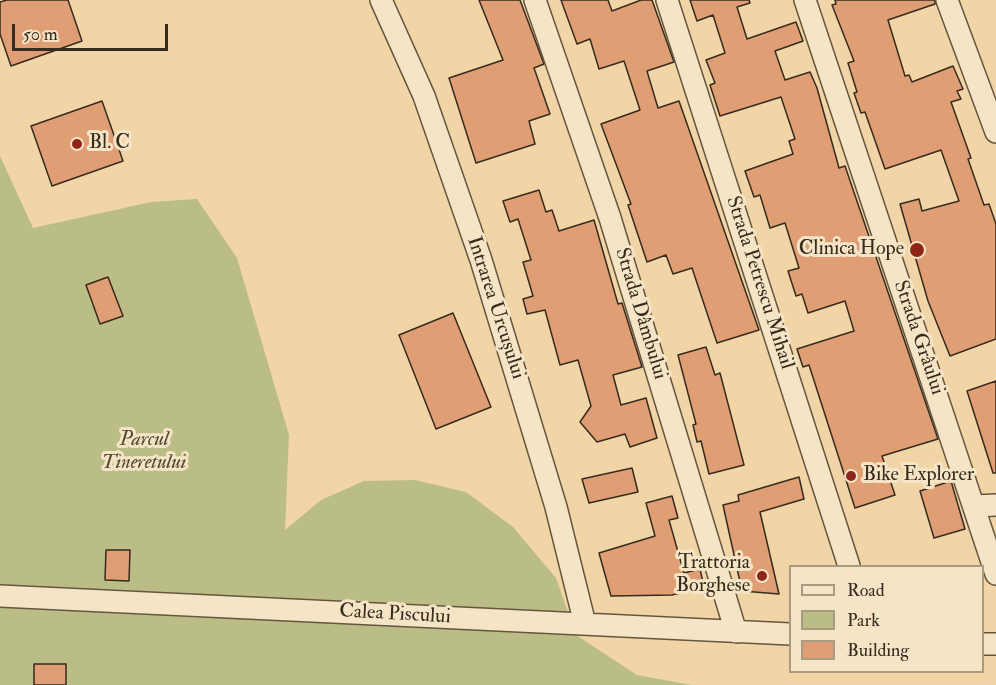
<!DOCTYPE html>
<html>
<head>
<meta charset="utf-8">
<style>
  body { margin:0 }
  #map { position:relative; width:996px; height:685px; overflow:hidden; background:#f1d5a7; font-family:"IM FELL Double Pica",serif }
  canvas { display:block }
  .legend { position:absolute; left:789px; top:565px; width:195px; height:108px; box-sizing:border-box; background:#f6e4c6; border:2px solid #a99a82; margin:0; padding:8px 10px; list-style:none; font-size:18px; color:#362b1d }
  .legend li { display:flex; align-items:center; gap:12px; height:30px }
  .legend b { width:30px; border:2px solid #a99a82 }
  .scale { position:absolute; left:12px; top:24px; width:156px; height:27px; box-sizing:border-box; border:3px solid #362b1d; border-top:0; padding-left:8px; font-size:18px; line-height:21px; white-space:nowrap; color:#362b1d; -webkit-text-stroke:4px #f6e4c6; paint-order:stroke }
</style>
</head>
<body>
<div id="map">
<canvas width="996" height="685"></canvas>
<ul class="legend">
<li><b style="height:8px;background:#f6e4c6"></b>Road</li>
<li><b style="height:16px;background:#bbbd86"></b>Park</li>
<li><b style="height:16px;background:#e09e75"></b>Building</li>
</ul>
<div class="scale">50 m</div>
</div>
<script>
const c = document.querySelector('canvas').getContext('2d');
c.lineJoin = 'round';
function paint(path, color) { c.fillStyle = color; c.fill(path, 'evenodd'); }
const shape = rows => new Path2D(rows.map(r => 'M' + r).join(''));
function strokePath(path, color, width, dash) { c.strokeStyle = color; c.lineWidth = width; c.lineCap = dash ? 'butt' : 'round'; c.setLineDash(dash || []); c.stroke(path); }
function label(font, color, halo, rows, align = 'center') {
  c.font = font + ' "IM FELL Double Pica",serif'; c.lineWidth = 6; c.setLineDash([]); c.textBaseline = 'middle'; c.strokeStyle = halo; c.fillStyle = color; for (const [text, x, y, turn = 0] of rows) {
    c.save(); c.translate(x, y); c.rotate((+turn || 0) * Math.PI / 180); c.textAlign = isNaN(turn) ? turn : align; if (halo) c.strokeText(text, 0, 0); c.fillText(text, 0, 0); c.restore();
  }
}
const green = shape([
  [0,156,33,228,151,202,197,199,237,258,289,435,285,530,321,500,364,481,415,480,466,492,513,527,556,578,576,635,637,675,692,685,0,685]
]);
const building = shape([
  [7,0,68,0,82,41,11,66,0,34,0,2,7,0],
  [479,0,520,0,544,64,534,68,550,114,529,121,535,144,476,163,449,78,503,60,479,0],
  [561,0,608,0,612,11,641,0,652,0,674,62,647,71,658,108,679,101,759,330,717,343,692,268,673,274,666,255,647,262,628,205,631,204,601,124,640,110,624,61,599,69,590,39,577,44,561,0],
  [690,0,749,0,750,3,737,7,747,39,796,22,803,41,775,51,785,80,810,72,817,88,839,168,845,166,938,439,882,456,895,495,855,508,809,365,803,367,797,349,854,331,845,301,808,313,802,294,796,296,788,271,799,268,785,223,770,228,760,195,754,197,745,171,793,154,789,141,795,139,781,97,720,116,710,85,715,83,706,60,725,53,713,15,697,21,690,0],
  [835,0,935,0,935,4,888,20,905,76,909,75,912,82,953,66,963,89,957,91,961,99,951,102,971,158,968,159,984,205,989,204,996,224,996,339,950,356,928,301,900,204,919,199,922,211,959,201,941,150,885,169,865,112,861,113,854,93,857,92,848,63,854,61,832,5,836,4,835,0],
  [102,101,123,161,52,186,31,126,102,101],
  [539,190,546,212,552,210,559,231,594,220,618,304,622,303,642,367,613,375,621,405,646,398,657,438,630,447,625,434,597,442,580,422,591,406,578,360,560,365,545,310,527,314,523,299,533,296,523,262,531,260,518,219,510,222,503,201,539,190],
  [108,277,123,316,100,324,86,285,108,277],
  [453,313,491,407,436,429,399,335,453,313],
  [706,347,715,375,720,373,744,465,709,474,701,441,697,442,693,425,696,424,678,355,706,347],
  [996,381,996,473,993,473,967,391,996,381],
  [632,468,638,492,589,503,582,479,632,468],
  [799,477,804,499,760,512,779,594,742,591,723,505,739,501,738,495,799,477],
  [951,481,965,529,934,538,920,491,951,481],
  [672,496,678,518,669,520,684,573,700,569,704,587,672,595,611,596,599,553,655,536,646,503,672,496],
  [106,550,130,550,129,581,105,580,106,550],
  [34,664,66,664,66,685,34,685,34,664]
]);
const minor = shape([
  [381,0,424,96,481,260,556,507,585,624],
  [535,0,610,218,736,632],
  [667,0,849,566],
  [805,0,996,574],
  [947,0,996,132],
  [975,506,996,505],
  [0,596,790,634],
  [982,644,996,644]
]);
const markers = [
  [77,144,6,"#8f2418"],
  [917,250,8,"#8f2418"],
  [851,476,6,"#8f2418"],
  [762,576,6,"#8f2418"]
];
const poiNames = [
  ["Bl. C",89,144],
  ["Clinica Hope",904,250,"right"],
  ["Bike Explorer",863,476],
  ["Trattoria",750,564,"right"],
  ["Borghese",750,587,"right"]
];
const streetNames = [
  ["Strada Petrescu Mihail",759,283,72],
  ["Intrarea Urcușului",495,308,72],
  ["Strada Dâmbului",640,314,73],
  ["Strada Grâului",918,338,71],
  ["Calea Piscului",395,615,3]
];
const parkNames = [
  ["Parcul",144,441],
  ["Tineretului",144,464]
];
paint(green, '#bbbd86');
paint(building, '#e09e75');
strokePath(building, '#362b1d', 1.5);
strokePath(minor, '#655640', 24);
strokePath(minor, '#f6e4c6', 21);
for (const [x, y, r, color] of markers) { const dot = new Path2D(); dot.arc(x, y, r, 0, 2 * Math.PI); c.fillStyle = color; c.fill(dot); strokePath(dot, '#f6e4c6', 2); }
label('20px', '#362b1d', '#f6e4c6', poiNames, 'left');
label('20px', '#362b1d', '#f6e4c6', streetNames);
label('italic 20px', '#514832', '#f6e4c6', parkNames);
</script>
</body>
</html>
